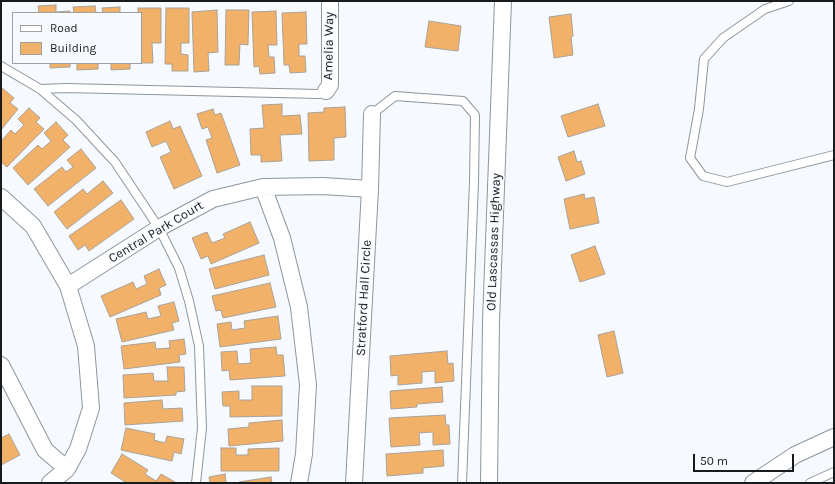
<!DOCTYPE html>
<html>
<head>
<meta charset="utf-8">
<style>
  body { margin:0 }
  #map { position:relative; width:835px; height:484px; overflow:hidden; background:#f6fafe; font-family:Karla,sans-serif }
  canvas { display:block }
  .frame { position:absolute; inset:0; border:2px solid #171b1e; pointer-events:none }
  .legend { position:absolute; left:12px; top:12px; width:130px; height:52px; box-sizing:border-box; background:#f6fafe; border:1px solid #9da1a4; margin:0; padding:5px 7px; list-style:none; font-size:12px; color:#171b1e }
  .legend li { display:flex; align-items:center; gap:8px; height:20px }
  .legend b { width:20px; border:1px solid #9da1a4 }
  .scale { position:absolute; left:693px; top:454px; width:101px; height:18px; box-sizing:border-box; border:2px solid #171b1e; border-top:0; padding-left:5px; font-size:12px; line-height:14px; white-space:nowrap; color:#171b1e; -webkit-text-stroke:3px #f6fafe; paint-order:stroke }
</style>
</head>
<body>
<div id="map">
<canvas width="835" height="484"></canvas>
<div class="frame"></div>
<ul class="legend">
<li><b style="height:5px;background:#fff"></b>Road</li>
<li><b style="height:11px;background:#f2b168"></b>Building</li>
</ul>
<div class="scale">50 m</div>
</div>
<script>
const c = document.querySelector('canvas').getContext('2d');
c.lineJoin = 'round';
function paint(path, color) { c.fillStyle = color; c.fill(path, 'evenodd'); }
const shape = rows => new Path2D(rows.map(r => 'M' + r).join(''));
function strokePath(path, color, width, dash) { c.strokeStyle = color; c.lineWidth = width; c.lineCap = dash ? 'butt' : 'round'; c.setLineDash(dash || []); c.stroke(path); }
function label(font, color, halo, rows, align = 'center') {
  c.font = font + ' Karla,sans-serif'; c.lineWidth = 3; c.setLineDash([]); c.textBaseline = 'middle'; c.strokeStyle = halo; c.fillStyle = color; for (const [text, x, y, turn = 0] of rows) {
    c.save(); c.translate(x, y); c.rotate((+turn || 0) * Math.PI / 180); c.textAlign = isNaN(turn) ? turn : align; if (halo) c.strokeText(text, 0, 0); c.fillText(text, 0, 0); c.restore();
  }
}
const building = shape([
  [56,5,56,12,70,11,70,13,39,13,38,6,56,5],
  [95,6,96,13,74,13,73,7,95,6],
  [120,7,120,13,103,13,102,8,120,7],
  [138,8,161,8,161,43,152,43,153,63,138,63,141,63,141,13,138,13,138,8],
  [166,8,189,8,189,43,181,43,181,54,188,55,188,71,172,71,172,64,165,64,166,8],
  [217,10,218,52,208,53,209,71,194,72,192,12,217,10],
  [226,10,249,10,248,45,240,44,239,65,225,65,226,10],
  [276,11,277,45,268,45,269,57,274,57,275,73,260,74,259,66,254,67,252,12,276,11],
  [306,12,307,44,299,44,299,56,305,56,306,72,290,73,289,65,284,65,282,13,306,12],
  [571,14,573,36,571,37,573,55,554,58,549,17,571,14],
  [429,21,461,26,458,51,425,47,429,21],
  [50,63,70,63,70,67,50,68,50,63],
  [77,63,98,63,98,69,77,70,77,63],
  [111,63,130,63,130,69,111,70,111,63],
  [1,87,14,98,10,103,18,109,1,130,1,87],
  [282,104,282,116,300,115,302,134,280,135,282,161,261,162,261,155,251,155,250,129,264,128,262,105,282,104],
  [598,104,605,126,568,137,561,116,598,104],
  [345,107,346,137,334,138,334,160,309,161,308,113,324,112,324,108,345,107],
  [29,108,40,118,36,122,44,129,7,167,1,162,1,141,11,130,15,134,24,125,18,119,29,108],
  [213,109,215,115,221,113,240,165,217,173,206,140,212,138,208,127,202,129,197,114,213,109],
  [170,121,173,129,180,126,202,176,174,189,160,157,171,152,166,141,152,147,146,132,170,121],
  [56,122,68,135,63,140,70,147,28,185,13,168,38,145,42,149,51,141,44,133,56,122],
  [81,149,96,168,48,206,34,189,62,167,66,172,73,167,67,160,81,149],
  [574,151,577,162,581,161,585,174,566,181,558,157,574,151],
  [103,181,113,193,67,229,54,212,83,189,87,194,103,181],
  [584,194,585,199,594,197,599,223,570,229,564,199,584,194],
  [121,200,134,219,89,251,85,245,78,250,69,236,121,200],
  [250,222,259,243,211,264,208,256,201,259,192,238,207,232,212,243,225,238,223,234,250,222],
  [595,246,605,274,580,282,571,255,595,246],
  [264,255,269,275,215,289,209,269,264,255],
  [159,269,166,285,159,288,161,295,110,317,101,296,133,282,136,289,147,284,144,276,159,269],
  [270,283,276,307,223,318,221,310,216,311,212,296,270,283],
  [174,302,179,321,172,323,174,330,122,342,116,319,146,312,148,319,161,316,158,306,174,302],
  [278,316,281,339,220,347,217,324,231,322,232,330,245,328,244,321,278,316],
  [614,331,623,373,607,377,598,335,614,331],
  [184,339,186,354,179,355,180,362,124,369,121,346,155,342,156,349,170,348,169,341,184,339],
  [276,347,277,355,283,355,285,376,230,380,229,370,222,371,221,352,237,351,238,364,251,363,250,349,276,347],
  [447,351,448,364,453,363,454,381,435,383,435,371,422,372,422,383,398,385,398,375,391,376,390,356,447,351],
  [167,367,184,367,185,391,176,392,176,395,124,398,123,375,153,373,154,381,168,381,167,367],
  [252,386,282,386,282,416,230,417,230,406,223,406,222,392,239,391,239,400,252,400,252,386],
  [442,387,443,402,417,404,417,407,391,409,390,391,442,387],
  [162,400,163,409,182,408,183,421,125,425,124,403,162,400],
  [445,415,446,425,449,425,450,444,433,445,433,432,419,433,420,445,391,447,389,418,445,415],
  [282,420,283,441,229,446,228,429,249,427,249,423,282,420],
  [126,428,155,434,154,440,165,443,167,436,184,439,181,454,174,452,172,461,121,450,126,428],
  [9,434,20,455,1,465,1,438,9,434],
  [221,448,236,448,236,455,248,455,248,449,279,448,279,471,221,471,221,448],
  [443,450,444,466,423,468,423,473,387,476,386,454,443,450],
  [122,454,148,470,145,474,156,481,161,474,175,482,175,483,127,483,111,473,122,454],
  [225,474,226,483,210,483,209,477,225,474],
  [271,477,272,483,239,483,239,482,271,477]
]);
const service = shape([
  [789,1,765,9,723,38,704,59,699,109,690,158,703,176,727,182,834,155],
  [1,66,40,89,76,120,115,162,159,228,179,268,189,301,199,346,202,428,196,483],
  [40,89,66,88,319,94,326,91],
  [372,114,395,96,463,101,475,115,474,182,462,483],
  [810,483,834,472]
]);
const minor = shape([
  [326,91,330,85,330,1],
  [263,187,282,238,299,307,308,385,304,454,299,483],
  [1,197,33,226,68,286,86,346,91,408,78,449,67,469,45,450,1,365],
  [68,286,159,228,213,199,263,187,323,186,370,189],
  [50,483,67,469],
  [354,483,370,189,372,114],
  [489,483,491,321,503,1],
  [753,483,795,455,834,437]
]);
const streetNames = [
  ["Amelia Way",329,46,-89],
  ["Central Park Court",156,232,-31],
  ["Old Lascassas Highway",494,242,-88],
  ["Stratford Hall Circle",364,298,-87]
];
paint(building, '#f2b168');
strokePath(building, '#aaa198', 1);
strokePath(service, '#8c969d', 10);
strokePath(minor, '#8c969d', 18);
strokePath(service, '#fff', 8);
strokePath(minor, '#fff', 16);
label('13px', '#171b1e', '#f6fafe', streetNames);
</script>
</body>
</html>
